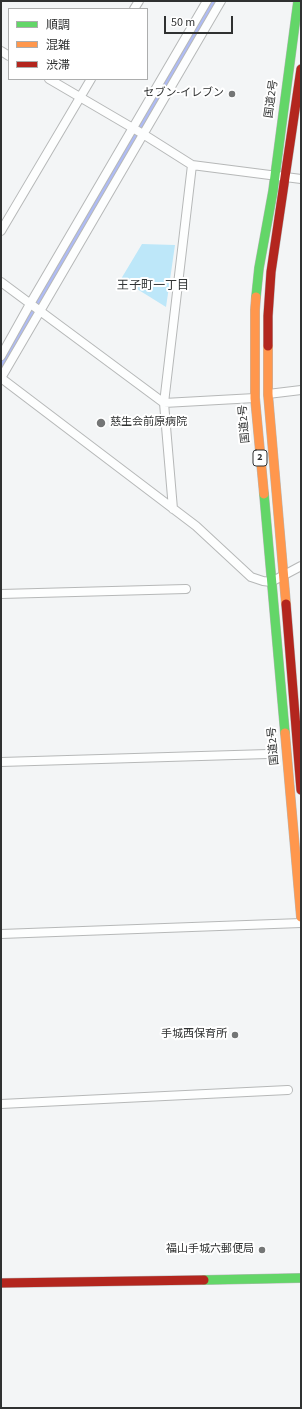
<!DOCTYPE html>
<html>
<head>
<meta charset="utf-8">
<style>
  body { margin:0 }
  #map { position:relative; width:302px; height:1409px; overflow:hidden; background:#f3f5f6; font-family:"Source Sans 3","Noto Sans JP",sans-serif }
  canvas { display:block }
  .frame { position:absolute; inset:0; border:2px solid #2f3131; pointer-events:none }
  .legend { position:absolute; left:8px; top:8px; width:140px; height:72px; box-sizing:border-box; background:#fff; border:1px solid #acadad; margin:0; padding:5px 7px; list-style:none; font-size:12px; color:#2f3131 }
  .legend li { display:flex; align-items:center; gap:8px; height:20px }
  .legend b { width:20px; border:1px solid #acadad }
  .scale { position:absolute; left:164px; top:16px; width:69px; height:18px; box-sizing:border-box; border:2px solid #2f3131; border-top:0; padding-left:5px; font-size:12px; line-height:14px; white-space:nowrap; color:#2f3131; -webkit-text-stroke:3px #fff; paint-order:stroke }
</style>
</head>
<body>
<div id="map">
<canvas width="302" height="1409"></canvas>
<div class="frame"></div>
<ul class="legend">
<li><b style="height:5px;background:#63d668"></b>順調</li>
<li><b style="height:5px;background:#ff974d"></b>混雑</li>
<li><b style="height:5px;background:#b3261e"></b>渋滞</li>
</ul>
<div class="scale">50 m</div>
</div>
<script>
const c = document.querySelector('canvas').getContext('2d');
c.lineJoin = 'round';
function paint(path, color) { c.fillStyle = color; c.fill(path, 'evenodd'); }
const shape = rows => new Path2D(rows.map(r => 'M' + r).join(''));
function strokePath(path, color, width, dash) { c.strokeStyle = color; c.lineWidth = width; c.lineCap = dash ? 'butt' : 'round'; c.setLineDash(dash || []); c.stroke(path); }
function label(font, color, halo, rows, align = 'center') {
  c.font = font + ' "Source Sans 3","Noto Sans JP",sans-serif'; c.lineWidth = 4; c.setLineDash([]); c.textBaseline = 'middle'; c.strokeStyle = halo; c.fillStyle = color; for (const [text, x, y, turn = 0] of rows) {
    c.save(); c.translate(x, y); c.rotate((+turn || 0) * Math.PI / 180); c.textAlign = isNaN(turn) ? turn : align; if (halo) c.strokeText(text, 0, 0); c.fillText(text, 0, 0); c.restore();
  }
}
const green = shape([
  [142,244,175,245,166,307,121,279]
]);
const canal = shape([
  [1,369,29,317,215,1]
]);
const street = shape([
  [134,9,139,1],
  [1,51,9,56],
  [49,79,143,134,192,165,301,179],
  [1,231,91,79],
  [1,282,164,403,255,398],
  [1,356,30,304,207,1],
  [1,378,221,1],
  [1,378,196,526,251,577,263,581,271,582,301,566],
  [268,394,301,390],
  [173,509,164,403,192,165],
  [1,594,186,589],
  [1,762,268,754],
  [1,934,301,923],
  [1,1104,288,1090]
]);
const fast = shape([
  [256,297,259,268,273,191,298,1],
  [264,494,285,733],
  [204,1280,301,1278]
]);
const slow = shape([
  [256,297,255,310,255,398,264,494],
  [268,346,268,394,286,604],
  [285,733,301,917]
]);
const jam = shape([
  [268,346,268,316,271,272,301,69],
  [286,604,301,790],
  [1,1283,204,1280]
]);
const markers = [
  [232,94,4,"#747676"],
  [101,423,5,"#747676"],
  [235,1035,4,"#747676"],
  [262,1250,4,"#747676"]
];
const shields = [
  [260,458,14]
];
const shieldNames = [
  ["2",260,458]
];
const poiNames = [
  ["セブン-イレブン",224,94],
  ["慈生会前原病院",110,423,"left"],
  ["手城西保育所",227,1035],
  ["福山手城六郵便局",254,1250]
];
const streetNames = [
  ["国道2号",272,99,-82],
  ["国道2号",245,424,-95],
  ["国道2号",274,746,-95]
];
const neighbourhoodNames = [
  ["王子町一丁目",153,286]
];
paint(green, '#bde7f9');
strokePath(canal, '#aebbf5', 10);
strokePath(street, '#b6b8b8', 10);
strokePath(fast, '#b6b8b8', 10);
strokePath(slow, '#b6b8b8', 10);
strokePath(jam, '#b6b8b8', 10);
strokePath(street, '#fdfefe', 8);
strokePath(fast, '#63d668', 9);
strokePath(slow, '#ff974d', 9);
strokePath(jam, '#b3261e', 9);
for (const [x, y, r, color] of markers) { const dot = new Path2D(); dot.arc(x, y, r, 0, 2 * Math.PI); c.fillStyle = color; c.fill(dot); strokePath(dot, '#fff', 1.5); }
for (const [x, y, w] of shields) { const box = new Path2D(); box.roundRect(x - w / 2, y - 8, w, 16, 3); c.fillStyle = '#fff'; c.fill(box); strokePath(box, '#2f3131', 1); }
label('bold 10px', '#2f3131', null, shieldNames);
label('11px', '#2f3131', '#fff', poiNames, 'right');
label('11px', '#2f3131', '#fff', streetNames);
label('12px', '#313435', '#fff', neighbourhoodNames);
</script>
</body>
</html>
